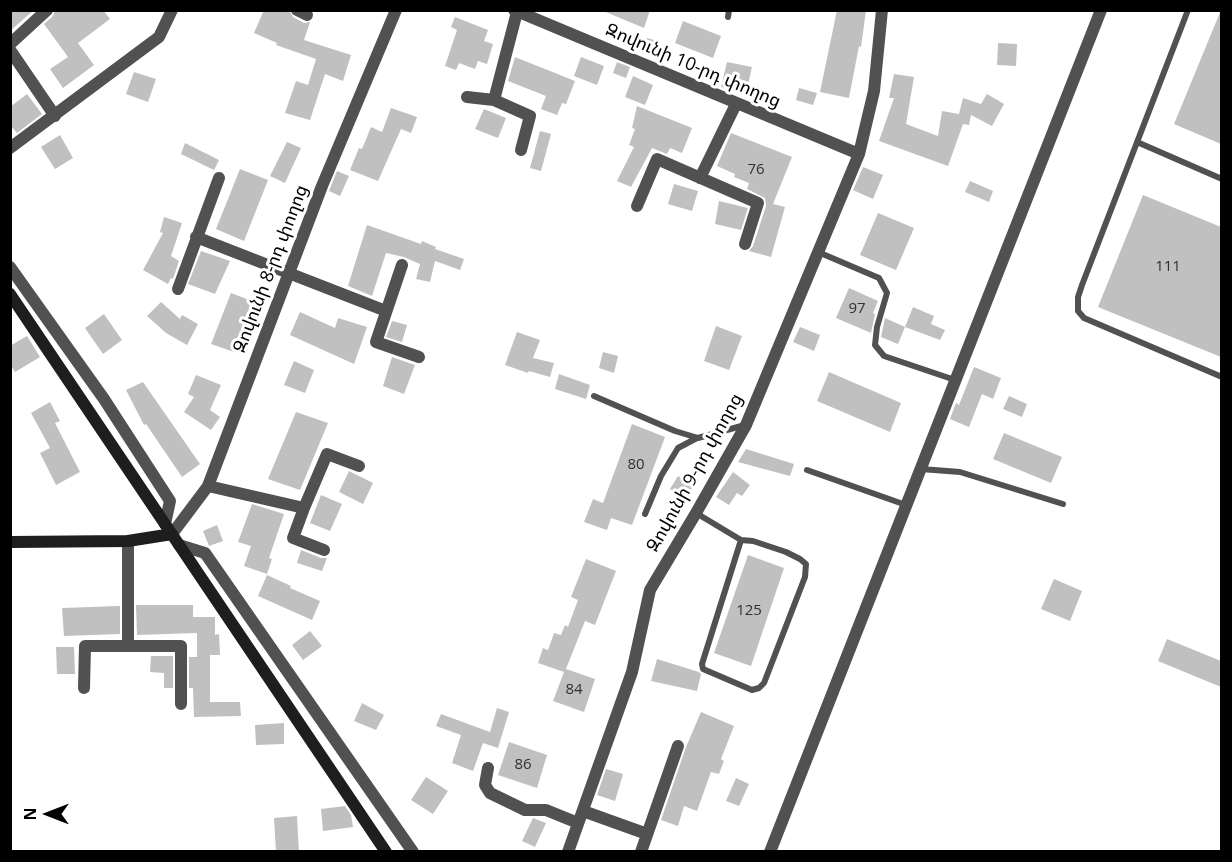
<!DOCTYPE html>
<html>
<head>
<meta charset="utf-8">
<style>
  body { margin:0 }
  #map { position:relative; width:1232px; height:862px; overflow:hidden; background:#fff; font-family:"Open Sans",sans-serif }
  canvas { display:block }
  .frame { position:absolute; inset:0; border:12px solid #000; pointer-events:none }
  .north { position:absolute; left:18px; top:784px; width:60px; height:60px; -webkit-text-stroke:4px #fff; paint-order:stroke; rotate:270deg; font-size:16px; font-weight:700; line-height:24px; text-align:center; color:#000 }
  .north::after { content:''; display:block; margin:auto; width:21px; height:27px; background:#000; clip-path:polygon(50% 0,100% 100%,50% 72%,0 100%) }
</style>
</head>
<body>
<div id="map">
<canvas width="1232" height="862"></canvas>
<div class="frame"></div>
<div class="north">N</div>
</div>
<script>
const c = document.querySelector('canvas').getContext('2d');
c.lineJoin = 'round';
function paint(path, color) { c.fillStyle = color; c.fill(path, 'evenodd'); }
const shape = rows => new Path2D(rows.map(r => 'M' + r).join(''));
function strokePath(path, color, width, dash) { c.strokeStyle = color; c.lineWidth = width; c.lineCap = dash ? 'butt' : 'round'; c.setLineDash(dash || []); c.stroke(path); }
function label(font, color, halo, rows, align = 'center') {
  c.font = font + ' "Open Sans","Noto Sans Armenian",sans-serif'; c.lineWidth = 6; c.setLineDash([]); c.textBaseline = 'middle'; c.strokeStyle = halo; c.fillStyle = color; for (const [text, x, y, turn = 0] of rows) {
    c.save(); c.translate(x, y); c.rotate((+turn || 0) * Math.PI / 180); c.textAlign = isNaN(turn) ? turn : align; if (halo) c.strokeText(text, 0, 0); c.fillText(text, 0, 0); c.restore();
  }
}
const building = shape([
  [10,10,34,10,10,31],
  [55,10,103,10,110,19,78,43,94,65,63,88,50,69,68,57,44,24,53,16],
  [264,10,289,10,293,17,304,23,310,22,304,40,351,55,343,81,325,74,310,120,285,113,296,81,308,85,316,59,276,45,277,43,254,33],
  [601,10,650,10,644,28],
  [837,10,866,10,861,47,859,46,849,98,820,92],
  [1221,10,1221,144,1174,124],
  [455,17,488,30,484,41,493,44,487,64,478,61,475,69,459,63,456,70,445,66,457,30,451,27],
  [683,21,721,36,713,58,675,43],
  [647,38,661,42,656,57,642,53],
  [998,43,1017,44,1016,66,997,65],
  [515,57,575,81,566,104,562,103,557,115,541,109,546,96,508,81],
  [581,57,604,66,597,85,574,76],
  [617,62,630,67,626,78,613,73],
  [727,62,752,67,746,93,721,87],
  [134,72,156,79,148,102,126,94],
  [894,74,914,77,906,124,938,136,942,111,959,114,963,98,981,104,987,94,1004,104,992,126,971,115,969,125,963,124,948,166,879,141,894,98,889,98],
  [633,76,653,85,645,105,625,97],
  [799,88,817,93,813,105,796,100],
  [27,94,42,114,17,133,10,125,10,107],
  [637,106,692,128,682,153,670,148,667,154,652,148,631,187,617,181,634,147,629,145,635,129,632,128],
  [391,108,417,117,411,133,401,129,378,181,350,170,359,148,362,149,371,127,382,132],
  [484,109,506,118,498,138,475,129],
  [540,131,551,134,541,171,530,168],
  [731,133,792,157,773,204,785,207,771,257,749,251,753,246,766,206,765,198,747,189,749,183,734,177,735,174,717,166],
  [60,135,73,158,55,169,41,147],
  [287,142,301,148,285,183,270,176],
  [185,143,219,160,214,170,181,154],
  [863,167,883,175,873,199,853,190],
  [240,169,268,180,244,241,216,229],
  [337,171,349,176,340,196,329,191],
  [970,181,993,191,989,202,965,192],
  [674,184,698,191,692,211,668,204],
  [1143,195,1221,227,1221,357,1098,307],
  [719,201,748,208,741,230,715,224],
  [878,213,914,228,896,270,860,255],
  [164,217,182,223,171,256,179,261,173,279,171,278,168,284,143,270,163,233,160,232],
  [367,225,421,244,422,241,436,247,435,249,464,259,460,270,435,261,430,282,416,279,420,264,404,257,386,253,372,296,348,286],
  [201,251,230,261,215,294,188,284],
  [849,288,878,301,873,313,875,314,871,333,836,318],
  [231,293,252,301,234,352,211,344],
  [161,302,180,319,182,315,198,324,187,345,166,333,147,316],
  [913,307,934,316,931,324,945,330,940,340,905,327],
  [300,312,335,328,338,318,367,327,354,364,290,335],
  [104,314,122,340,103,354,85,328],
  [885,318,905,327,898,344,881,337],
  [392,321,407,325,402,342,386,337],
  [716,326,742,336,729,370,704,361],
  [800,327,820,335,814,351,793,342],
  [517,332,540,340,533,358,554,363,550,377,529,371,528,373,505,365],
  [27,336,40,357,15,372,10,364,10,346],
  [603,352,618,356,614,373,599,368],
  [392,357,415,365,404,394,383,386],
  [294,361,314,370,305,393,284,385],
  [974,367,1001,378,993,399,982,394,969,427,950,419,956,403,959,405],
  [829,372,901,403,890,432,817,401],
  [559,374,590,385,586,399,555,389],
  [196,375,221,385,210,410,220,417,211,430,184,412,194,397,188,394],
  [143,382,200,464,182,477,146,424,144,425,126,390],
  [1009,396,1027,404,1022,417,1003,409],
  [50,402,60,421,55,423,80,472,56,485,40,453,50,448,31,413],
  [296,412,328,423,300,490,268,479],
  [632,424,665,437,632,525,611,518,607,530,584,522,593,499,603,503],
  [1004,433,1062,457,1051,483,993,459],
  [746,449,794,464,790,476,738,462],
  [349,471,373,483,363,504,339,492],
  [733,472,750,485,742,496,737,493,729,505,716,497],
  [678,476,694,484,687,498,670,489],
  [321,495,342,504,330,531,310,523],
  [252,504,284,514,269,558,272,559,267,574,244,566,251,546,238,542],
  [217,525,223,541,209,546,203,531],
  [301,550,321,558,327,558,322,571,297,563],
  [748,555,784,568,751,666,714,653],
  [586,559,616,571,595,625,585,621,566,669,595,679,584,712,553,701,564,672,538,663,543,648,548,650,554,633,561,635,565,625,568,627,578,600,571,597],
  [267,575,291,586,290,588,320,601,312,620,258,596],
  [1054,579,1082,591,1070,621,1041,609],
  [136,605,193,605,193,617,215,617,215,635,219,634,220,655,210,655,210,702,240,702,241,716,194,717,193,688,189,688,189,657,197,657,197,633,137,635],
  [118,606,120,606,120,634,64,636,62,608],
  [310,631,322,646,303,660,292,645],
  [1167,639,1221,661,1221,687,1158,661],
  [56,647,74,647,75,674,57,674],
  [151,656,173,656,173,688,164,688,164,673,150,672],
  [657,659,699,672,701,674,697,691,651,681],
  [362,703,384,715,376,730,354,721],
  [497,708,509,712,498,748,483,743,473,771,452,763,461,735,436,726,441,714,490,732],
  [701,712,734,726,721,759,724,761,719,774,711,772,697,811,684,806,678,826,661,820,686,747],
  [284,723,284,744,256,745,255,725],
  [509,742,547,755,537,788,498,775],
  [606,769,623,774,615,801,597,795],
  [426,777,448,791,433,814,411,800],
  [736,778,749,784,739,806,726,801],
  [345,806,351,815,353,827,323,831,321,809],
  [297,816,299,852,276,852,274,818],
  [533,818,546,823,535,847,522,841]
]);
const lane = shape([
  [1188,10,1082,285,1078,297,1078,311,1084,318,1222,377],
  [728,17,729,10],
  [1137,142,1222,179],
  [818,252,879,278,887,293,877,327,875,345,884,356,955,380],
  [594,396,675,431,698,438,745,425],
  [921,469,960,472,1063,504],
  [807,470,906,505],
  [696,513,741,540,753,541,786,552,800,559,806,564,805,577,764,683,759,688,752,690,703,669,702,664,741,540],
  [645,514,661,476,678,448,697,438]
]);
const street = shape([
  [297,10,307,15],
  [514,10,859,154],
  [10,44,47,10],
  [10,50,55,116],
  [467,97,494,100,530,116,521,150],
  [494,100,517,12],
  [10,148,159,37,172,10],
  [700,178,736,104],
  [637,206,657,159,758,203,745,244],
  [196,237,386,311],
  [402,265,376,342,419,357],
  [10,267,104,399,170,501,165,524],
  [178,289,219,178],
  [208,486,304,508],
  [172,534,208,486,322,186,396,10],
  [128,541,128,646],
  [179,545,205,553,413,852],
  [324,550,293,538,304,508,327,454,359,466],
  [84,688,85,646,181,646,181,704],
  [488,768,485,785,490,793,525,810,546,810,578,823],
  [583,811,647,834],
  [568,852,632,672,650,590,696,513,746,425,859,154,874,91,882,10],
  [641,852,678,746],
  [770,852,1101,10]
]);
const secondary = shape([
  [10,294,386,852],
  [10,542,128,541,172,534]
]);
const numberNames = [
  ["76",756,170],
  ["111",1168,267],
  ["97",857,309],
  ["80",636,465],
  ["125",749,611],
  ["84",574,690],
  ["86",523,765]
];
const streetNames = [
  ["Զովունի 10-րդ փողոց",693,66,23],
  ["Զովունի 8-րդ փողոց",271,269,-69],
  ["Զովունի 9-րդ փողոց",695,473,-61]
];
paint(building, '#c0c0c0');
strokePath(lane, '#515151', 6);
strokePath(street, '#515151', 12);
strokePath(secondary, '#1e1e1e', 12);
label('15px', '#303030', null, numberNames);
label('18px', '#000', '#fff', streetNames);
</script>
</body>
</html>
